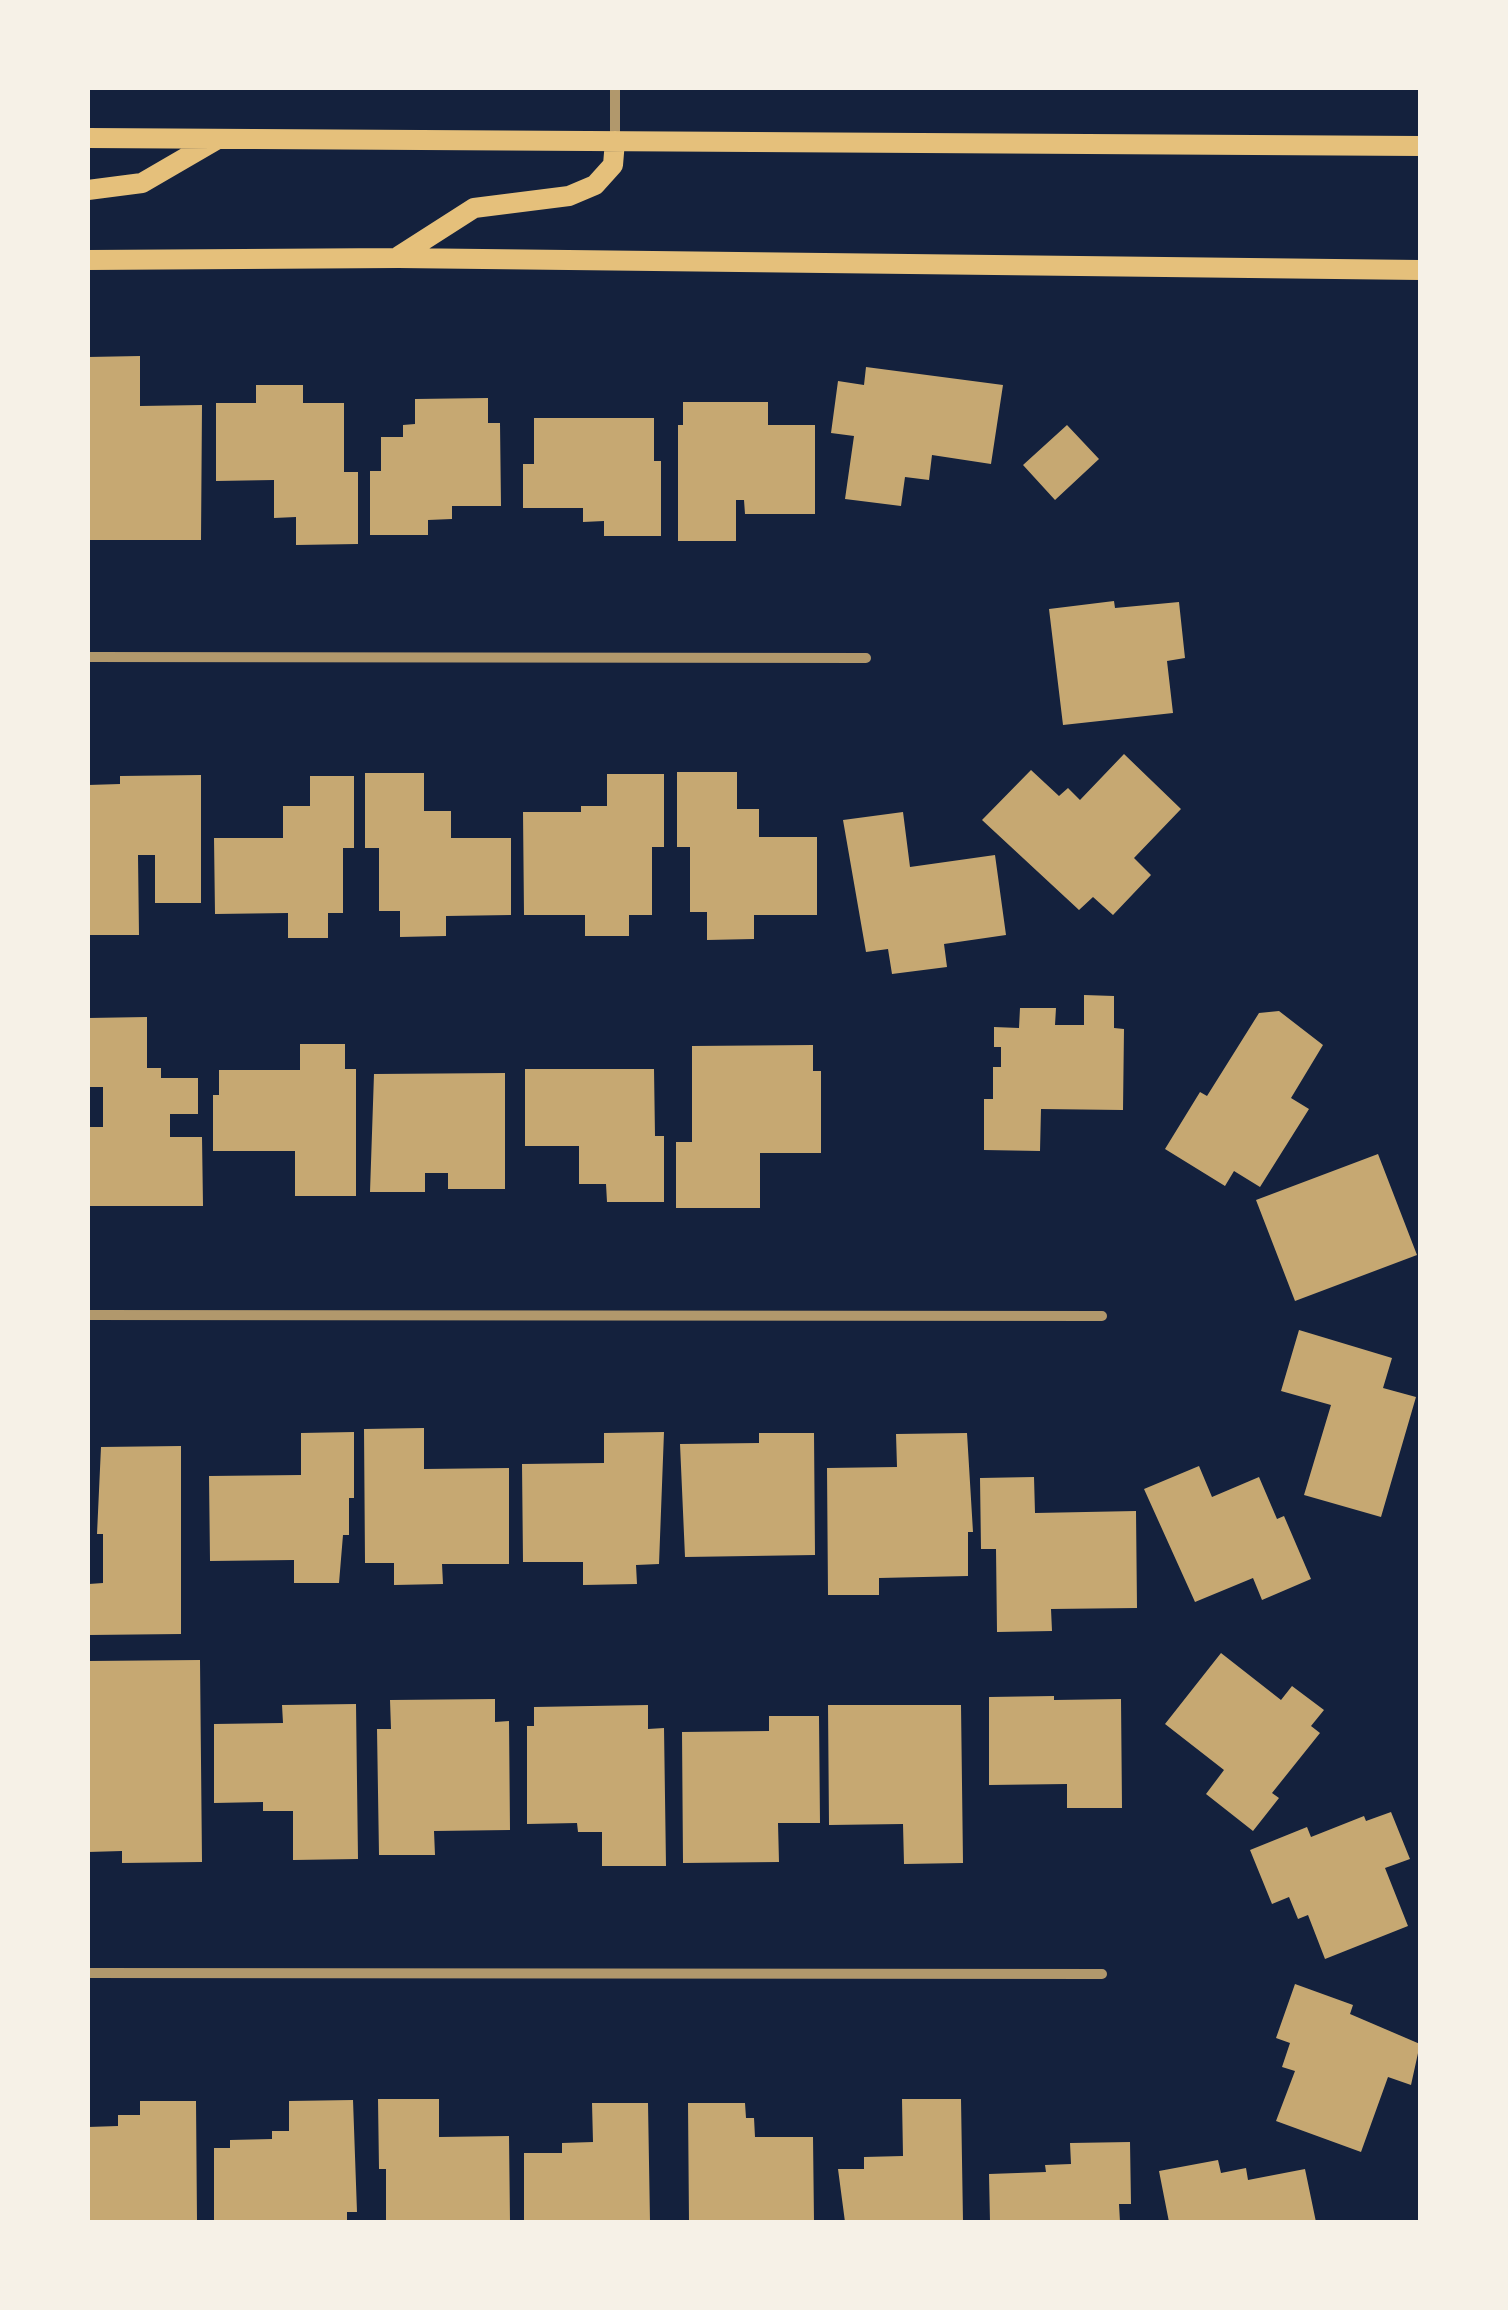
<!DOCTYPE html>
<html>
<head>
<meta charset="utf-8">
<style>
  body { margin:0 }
  #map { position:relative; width:1508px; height:2310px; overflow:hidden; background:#14213d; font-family:"Fira Sans Condensed",sans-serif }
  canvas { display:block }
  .frame { position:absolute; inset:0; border:90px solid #f6f1e7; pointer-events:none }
</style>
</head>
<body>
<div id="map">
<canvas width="1508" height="2310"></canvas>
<div class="frame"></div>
</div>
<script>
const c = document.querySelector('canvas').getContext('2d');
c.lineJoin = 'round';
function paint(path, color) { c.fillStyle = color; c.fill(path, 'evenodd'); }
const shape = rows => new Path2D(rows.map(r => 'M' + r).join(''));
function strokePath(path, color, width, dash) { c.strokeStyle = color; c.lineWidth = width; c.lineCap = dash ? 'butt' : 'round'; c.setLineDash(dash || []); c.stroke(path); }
const building = shape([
  [140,356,140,406,202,405,201,540,88,540,88,357],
  [866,367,1003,385,991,464,932,455,929,480,905,477,901,506,845,499,854,436,831,433,838,381,864,385],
  [256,385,303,385,303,403,344,403,344,472,358,472,358,544,296,545,296,517,274,518,274,480,216,481,216,403,256,403],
  [488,398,488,423,500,423,501,506,452,506,452,519,428,520,428,535,370,535,370,471,381,471,381,437,403,437,403,425,415,424,415,399],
  [683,402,768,402,768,425,815,425,815,514,745,514,744,500,736,500,736,541,678,541,678,425,683,425],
  [534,418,654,418,654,461,661,461,661,536,604,536,604,521,583,522,583,508,523,508,523,464,534,464],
  [1067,425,1099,459,1055,500,1023,465],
  [1114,601,1115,608,1179,602,1185,658,1167,661,1173,713,1063,725,1049,609],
  [1124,754,1181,809,1134,858,1151,875,1113,915,1093,897,1079,910,982,820,1031,770,1059,796,1068,788,1080,800],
  [677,772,737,772,737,809,759,809,759,837,817,837,817,915,754,915,754,939,707,940,707,912,690,912,690,847,677,847],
  [365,773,424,773,424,811,451,811,451,838,511,838,511,915,446,916,446,936,400,937,400,911,379,911,379,848,365,848],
  [607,774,664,774,664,847,652,847,652,915,629,915,629,936,585,936,585,915,524,915,523,812,581,812,581,806,607,806],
  [201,775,201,903,155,903,155,855,138,855,139,935,88,935,88,785,120,784,120,776],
  [310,776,354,776,354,848,343,848,343,913,328,913,328,938,288,938,288,913,215,914,214,838,283,838,283,806,310,806],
  [903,812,910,867,995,855,1006,935,944,944,947,967,892,974,888,949,866,952,843,820],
  [1084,995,1114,996,1114,1028,1124,1029,1123,1110,1041,1109,1040,1151,984,1150,984,1099,993,1099,993,1067,1001,1067,1001,1047,994,1047,994,1027,1019,1028,1020,1008,1056,1008,1055,1025,1084,1025],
  [1279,1011,1323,1045,1291,1098,1309,1109,1260,1187,1234,1171,1225,1186,1165,1149,1200,1092,1207,1096,1259,1013],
  [147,1017,147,1068,161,1068,161,1078,198,1078,198,1114,170,1114,170,1137,202,1137,203,1206,88,1206,88,1127,103,1127,103,1087,88,1087,88,1018],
  [300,1044,345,1044,345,1069,356,1069,356,1196,295,1196,295,1151,213,1151,213,1095,219,1095,219,1070,300,1070],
  [813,1045,813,1071,821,1071,821,1153,760,1153,760,1208,676,1208,676,1142,692,1142,692,1046],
  [525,1069,654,1069,655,1136,664,1136,664,1202,607,1202,606,1184,579,1184,579,1146,525,1146],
  [505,1073,505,1189,448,1189,448,1173,425,1173,425,1192,370,1192,374,1074],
  [1378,1154,1417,1255,1295,1301,1256,1200],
  [1299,1330,1392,1358,1383,1388,1416,1397,1381,1517,1304,1495,1331,1405,1281,1391],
  [424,1428,424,1469,509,1468,509,1564,442,1564,443,1584,394,1585,394,1563,365,1563,364,1429],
  [354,1432,354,1498,349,1498,349,1535,343,1535,339,1583,294,1583,294,1560,210,1561,209,1476,301,1475,301,1433],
  [664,1432,659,1564,636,1565,637,1584,583,1585,583,1562,523,1562,522,1464,604,1463,604,1433],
  [759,1433,814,1433,815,1555,685,1557,680,1444,759,1443],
  [967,1433,973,1532,968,1532,968,1576,879,1578,879,1595,828,1595,827,1468,897,1467,896,1434],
  [181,1446,181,1634,89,1635,89,1584,103,1583,103,1534,97,1534,101,1447],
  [1199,1466,1212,1497,1259,1477,1277,1519,1284,1516,1311,1579,1262,1600,1253,1578,1195,1602,1144,1489],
  [1034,1477,1035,1513,1136,1511,1137,1608,1051,1609,1052,1631,997,1632,996,1549,981,1549,980,1478],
  [1221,1653,1281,1700,1292,1686,1324,1710,1311,1726,1320,1733,1272,1793,1279,1798,1253,1831,1206,1794,1224,1770,1165,1724],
  [200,1660,202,1862,122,1863,122,1851,88,1852,88,1661],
  [1054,1696,1054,1700,1121,1699,1122,1808,1067,1808,1067,1784,989,1785,989,1697],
  [495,1699,495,1722,509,1721,510,1830,434,1831,435,1855,379,1855,377,1729,391,1729,390,1700],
  [356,1704,358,1859,293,1860,293,1811,263,1811,263,1802,214,1803,214,1724,283,1723,282,1705],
  [648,1705,648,1729,664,1728,666,1866,602,1866,602,1832,578,1832,577,1823,527,1824,527,1726,534,1726,534,1707],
  [828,1705,961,1705,963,1863,904,1864,903,1824,829,1825],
  [769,1716,819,1716,820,1823,778,1823,779,1862,683,1863,682,1732,769,1731],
  [1391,1812,1410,1859,1385,1868,1408,1926,1325,1959,1308,1915,1298,1919,1289,1897,1272,1904,1250,1850,1307,1827,1311,1837,1364,1816,1366,1821],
  [1295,1984,1353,2005,1350,2014,1420,2044,1411,2085,1388,2077,1361,2152,1276,2121,1295,2071,1282,2067,1290,2043,1276,2038],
  [378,2099,439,2099,439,2137,509,2136,510,2222,386,2222,386,2169,379,2169],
  [902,2099,961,2099,963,2222,845,2222,838,2169,864,2169,864,2157,903,2156],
  [353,2100,357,2212,347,2212,347,2222,214,2222,214,2148,230,2148,230,2140,272,2139,272,2131,289,2131,289,2101],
  [140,2101,196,2101,197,2221,88,2222,88,2127,118,2126,118,2115,140,2115],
  [592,2103,648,2103,650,2222,524,2222,524,2153,562,2153,562,2143,593,2142],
  [688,2103,745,2103,746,2118,754,2118,755,2137,813,2137,814,2222,689,2222],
  [1130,2142,1131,2204,1119,2204,1120,2222,990,2222,989,2174,1046,2172,1045,2165,1071,2164,1070,2143],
  [1218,2160,1221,2173,1246,2168,1248,2180,1305,2169,1316,2222,1169,2222,1159,2171]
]);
const minor = shape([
  [615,88,615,141],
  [88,657,866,658],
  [88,1315,1102,1316],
  [88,1973,1102,1974]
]);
const secondary = shape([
  [88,138,1420,146],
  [88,190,142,183,216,140],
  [399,256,474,208,569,196,595,185,613,165,615,141],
  [88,260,398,258,1420,270]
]);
paint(building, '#c6a872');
strokePath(minor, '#b1986c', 10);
strokePath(secondary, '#e5c07b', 20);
</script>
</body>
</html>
